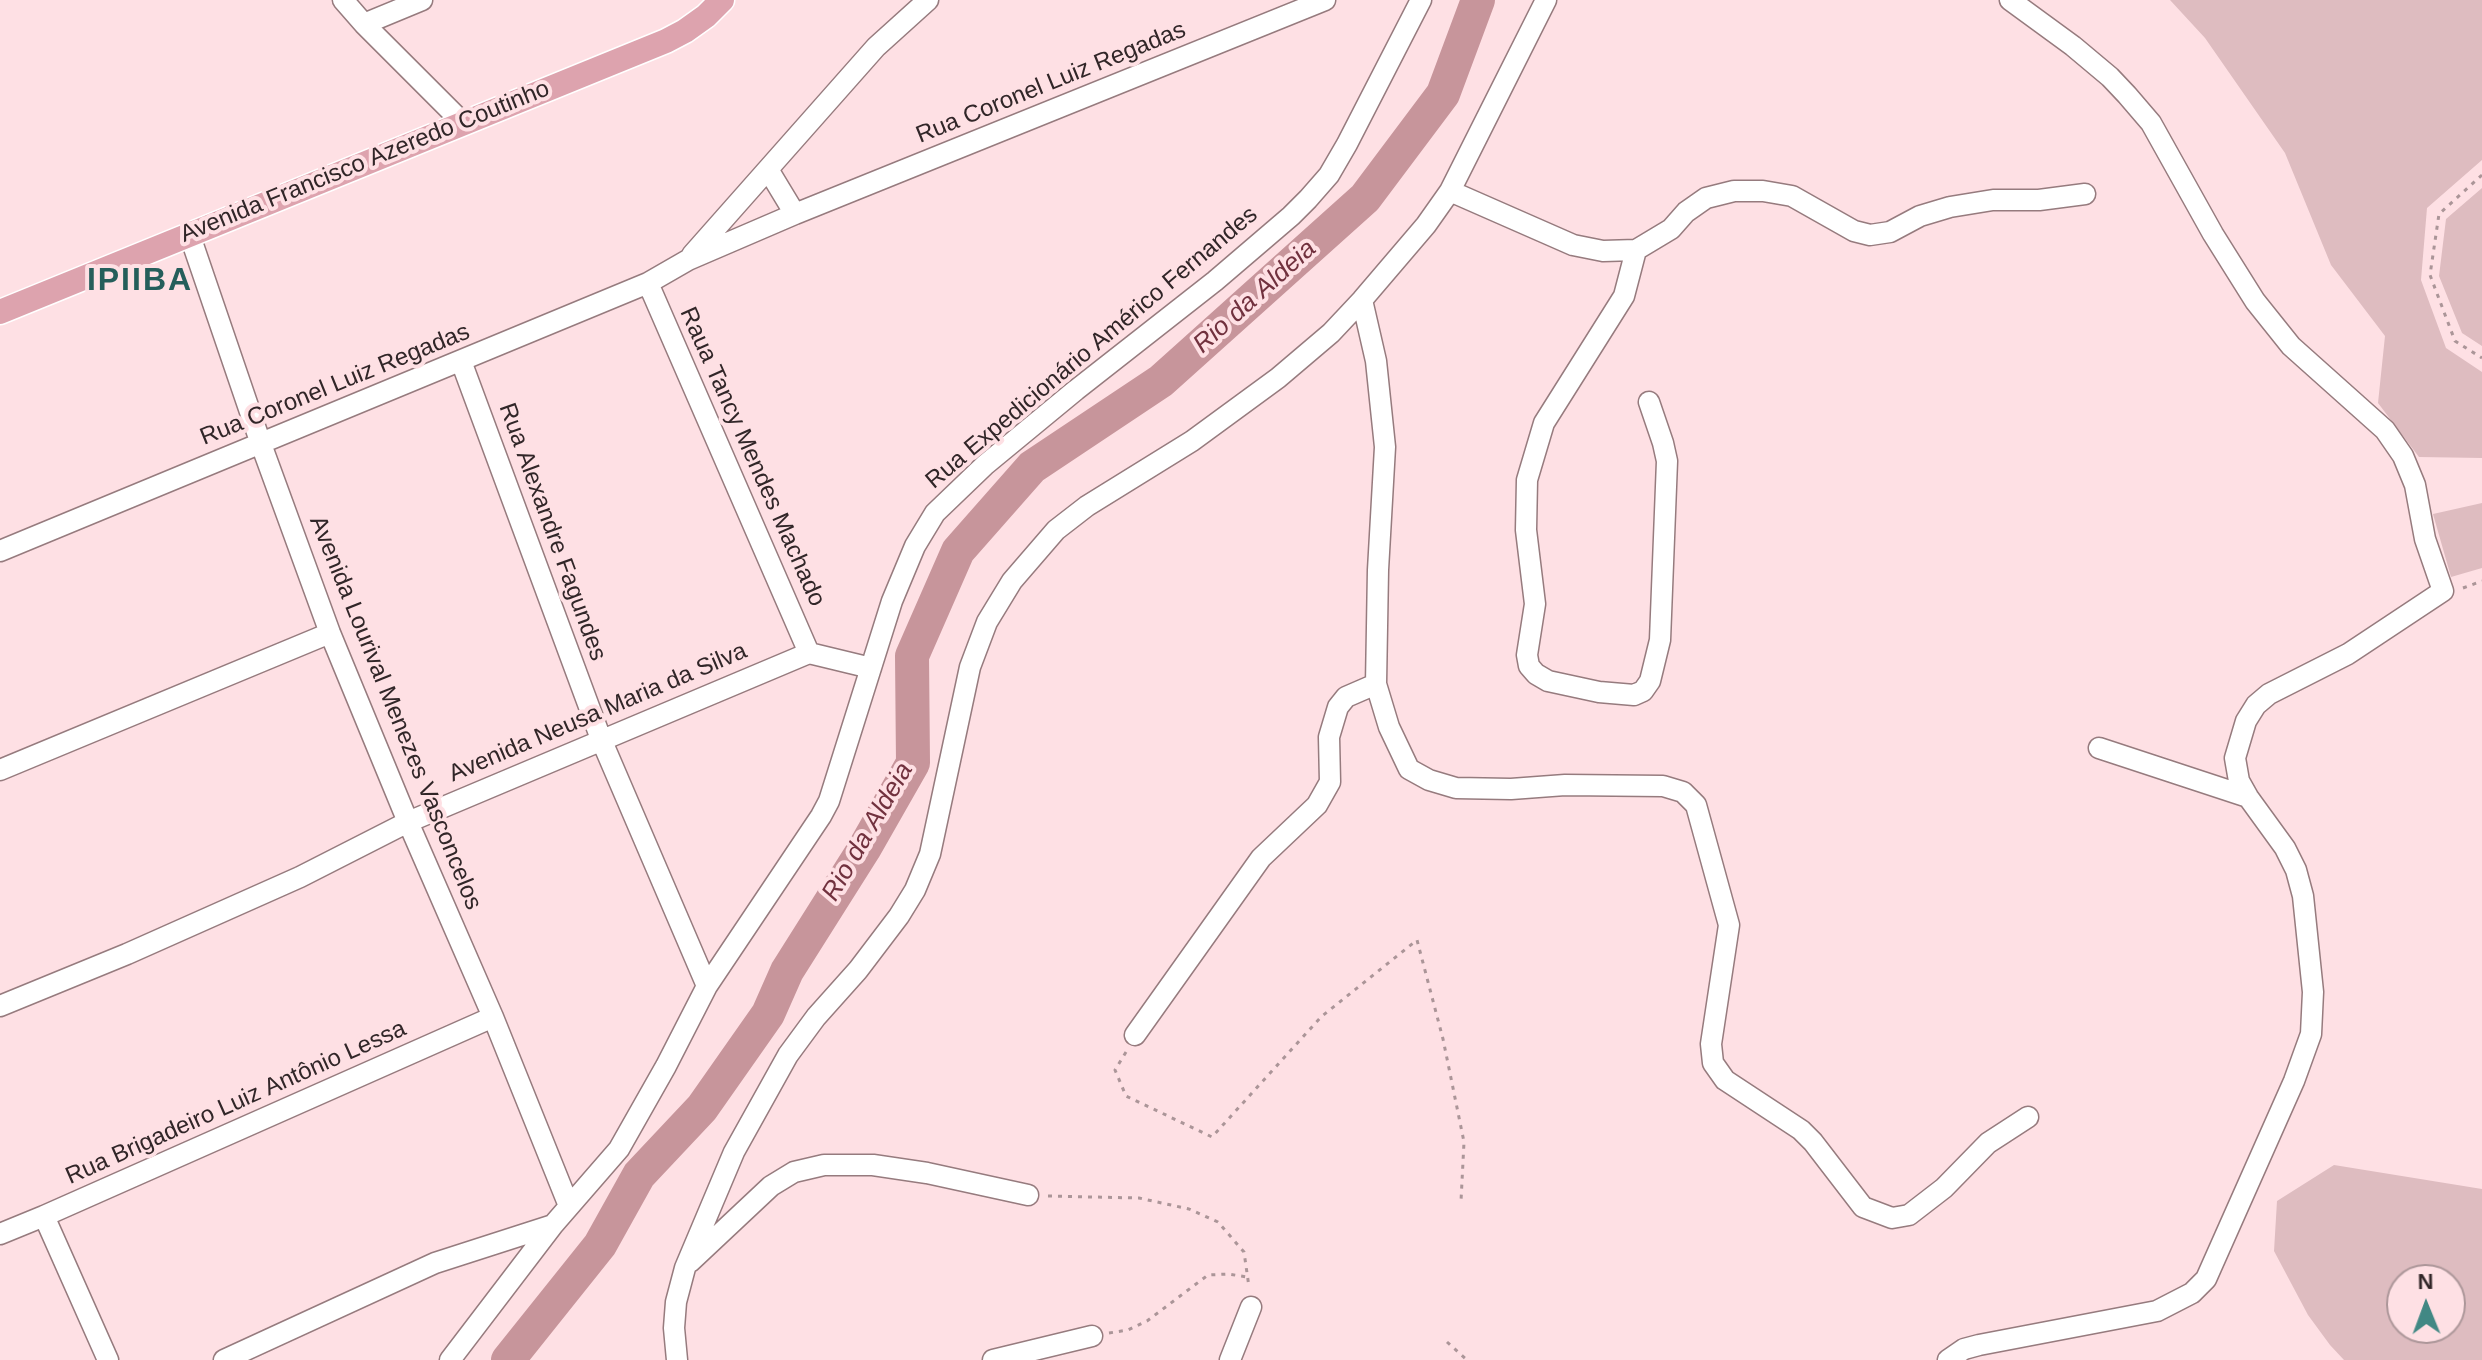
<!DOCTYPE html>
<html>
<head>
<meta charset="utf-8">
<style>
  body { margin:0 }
  #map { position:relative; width:2482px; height:1360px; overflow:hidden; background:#fee0e4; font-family:Arial,sans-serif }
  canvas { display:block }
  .north { position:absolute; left:2386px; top:1264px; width:80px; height:80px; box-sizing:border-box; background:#fee0e4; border:2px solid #ac9699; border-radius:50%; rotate:359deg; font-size:22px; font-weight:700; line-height:32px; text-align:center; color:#312628 }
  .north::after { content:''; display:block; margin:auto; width:28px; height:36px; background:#418884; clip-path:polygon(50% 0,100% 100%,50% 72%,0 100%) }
</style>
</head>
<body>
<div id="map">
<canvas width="2482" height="1360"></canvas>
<div class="north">N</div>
</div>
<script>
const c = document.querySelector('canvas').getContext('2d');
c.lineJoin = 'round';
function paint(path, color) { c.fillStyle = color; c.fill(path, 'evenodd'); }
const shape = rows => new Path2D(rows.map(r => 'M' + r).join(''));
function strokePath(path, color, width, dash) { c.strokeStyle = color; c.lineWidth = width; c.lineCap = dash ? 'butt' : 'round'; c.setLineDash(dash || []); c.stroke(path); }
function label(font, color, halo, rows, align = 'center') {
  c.font = font + ' Arial,sans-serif'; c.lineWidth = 8; c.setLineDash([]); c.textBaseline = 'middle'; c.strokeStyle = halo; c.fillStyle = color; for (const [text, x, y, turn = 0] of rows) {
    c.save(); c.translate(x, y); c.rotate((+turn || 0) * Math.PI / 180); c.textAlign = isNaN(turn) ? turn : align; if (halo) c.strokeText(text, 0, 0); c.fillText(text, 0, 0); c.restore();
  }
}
const green = shape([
  [2170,0,2482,0,2482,160,2427,208,2421,280,2446,348,2482,372,2482,458,2419,457,2378,403,2385,336,2331,265,2285,153,2205,38],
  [2482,188,2482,346,2462,333,2439,276,2446,219],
  [2482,503,2482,568,2451,577,2433,514],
  [2334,1165,2482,1189,2482,1360,2344,1360,2330,1345,2308,1315,2274,1251,2277,1201],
  [2402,1280,2450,1280,2450,1328,2402,1328]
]);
const river = shape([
  [508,1360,600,1245,639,1175,702,1108,768,1014,787,971,864,849,913,763,912,656,958,551,1032,467,1161,381,1365,198,1443,94,1478,0]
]);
const path = shape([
  [2482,175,2439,214,2430,275,2455,341,2482,358],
  [2463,588,2482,581],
  [1126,1052,1115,1070,1126,1096,1212,1137,1321,1017,1417,940,1443,1039,1464,1142,1461,1201],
  [1048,1196,1139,1198,1189,1209,1218,1222,1244,1252,1249,1287],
  [1109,1333,1128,1330,1147,1321,1208,1275,1228,1274,1247,1277],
  [1447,1342,1467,1360]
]);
const minor = shape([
  [343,0,364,24,422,0],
  [364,24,463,123],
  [769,171,795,214],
  [1450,191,1573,245,1603,251,1636,250,1671,229,1686,212,1706,198,1734,191,1763,191,1792,196,1854,231,1870,235,1890,232,1920,216,1950,207,1993,200,2039,200,2085,194],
  [189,233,261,444,330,633,408,822,493,1017,569,1206],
  [1636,250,1624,296,1544,423,1527,480,1526,530,1535,604,1527,655,1529,666,1536,674,1548,681,1599,692,1634,695,1643,691,1650,681,1660,640,1667,461,1663,443,1649,402],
  [692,255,876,47,928,0],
  [648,283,809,653],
  [1362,300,1376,361,1385,447,1378,570,1376,684,1389,727,1409,769,1429,780,1456,788,1511,789,1565,785,1663,786,1683,792,1696,805,1729,925,1711,1044,1713,1063,1725,1080,1801,1130,1813,1142,1863,1207,1892,1218,1909,1215,1944,1188,1988,1143,2028,1117],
  [461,361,601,739,707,986],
  [0,551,648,283,688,260,795,214,1325,0],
  [2099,748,2248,797],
  [0,770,330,633],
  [0,1006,127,954,300,877,408,822,809,653,871,668],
  [1135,1035,1261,858,1317,805,1330,782,1329,737,1338,707,1346,697,1376,684],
  [44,1216,108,1360],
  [0,1234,44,1216,493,1017],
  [690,1262,771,1186,794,1172,824,1165,873,1165,927,1173,1028,1195],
  [224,1360,435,1263,553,1225],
  [450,1360,553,1225,619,1149,666,1066,707,986,821,816,829,801,892,601,915,546,935,513,985,465,1076,390,1215,281,1291,216,1308,199,1329,175,1347,144,1421,0],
  [677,1360,674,1328,676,1302,685,1268,734,1152,788,1055,816,1017,858,970,899,916,915,890,930,854,970,667,987,622,1012,581,1056,530,1087,506,1192,441,1278,378,1331,333,1362,300,1426,225,1450,191,1546,0],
  [993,1360,1092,1336],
  [1230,1360,1251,1307],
  [1948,1360,1964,1349,1979,1345,2157,1311,2192,1293,2206,1279,2294,1081,2311,1034,2313,992,2303,896,2296,870,2285,848,2248,797,2239,781,2235,758,2246,721,2256,705,2269,694,2348,654,2443,591,2425,539,2415,485,2403,456,2385,430,2291,346,2255,301,2213,234,2151,123,2127,95,2110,77,2073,46,2010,0]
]);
const major = shape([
  [0,312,666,41,685,31,706,16,722,0]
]);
const streetNames = [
  ["Rua Coronel Luiz Regadas",1051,83,-22],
  ["Avenida Francisco Azeredo Coutinho",365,162,-22],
  ["Rua Expedicionário Américo Fernandes",1092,348,-40],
  ["Rua Coronel Luiz Regadas",335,385,-22],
  ["Raua Tancy Mendes Machado",752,457,66],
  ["Rua Alexandre Fagundes",552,532,70],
  ["Avenida Lourival Menezes Vasconcelos",395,713,68],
  ["Avenida Neusa Maria da Silva",598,713,-23],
  ["Rua Brigadeiro Luiz Antônio Lessa",236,1103,-24]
];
const waterNames = [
  ["Rio da Aldeia",1255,297,-42],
  ["Rio da Aldeia",868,832,-60]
];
const districtNames = [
  ["IPIIBA",140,281]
];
paint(green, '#debcc0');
strokePath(river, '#c7959b', 34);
strokePath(minor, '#967b7e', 23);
strokePath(major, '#fff', 27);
strokePath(path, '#ab9598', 3, [4, 6]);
strokePath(minor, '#fff', 20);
strokePath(major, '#dda3ae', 24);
label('24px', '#312628', '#fee0e4', streetNames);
label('italic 26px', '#71313e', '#fee0e4', waterNames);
c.letterSpacing = '2px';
label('bold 32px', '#255e5b', '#fee0e4', districtNames);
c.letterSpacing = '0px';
</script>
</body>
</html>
